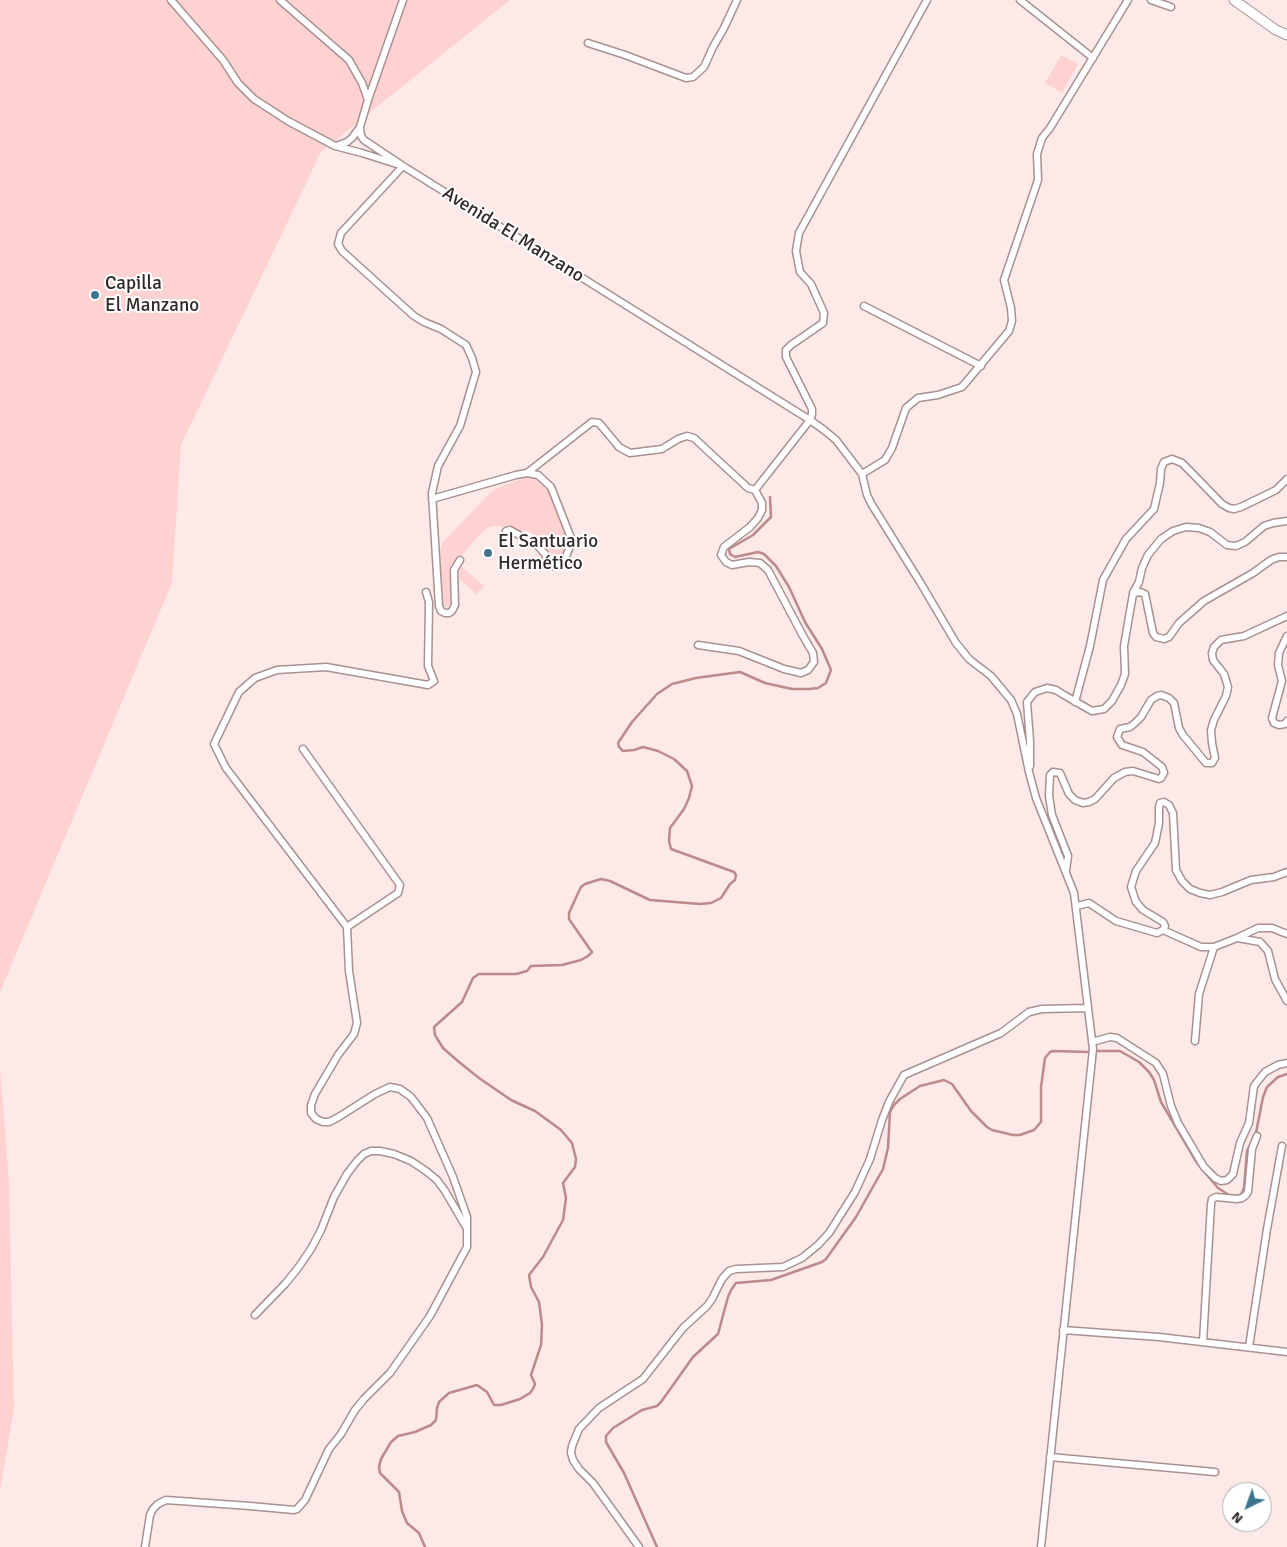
<!DOCTYPE html>
<html>
<head>
<meta charset="utf-8">
<style>
  body { margin:0 }
  #map { position:relative; width:1287px; height:1547px; overflow:hidden; background:#fce9e8; font-family:Signika,sans-serif }
  canvas { display:block }
  .north { position:absolute; left:1222px; top:1482px; width:50px; height:50px; box-sizing:border-box; background:#fff; border:1px solid #ada9a9; border-radius:50%; rotate:222deg; font-size:14px; font-weight:700; line-height:20px; text-align:center; color:#312828 }
  .north::after { content:''; display:block; margin:auto; width:18px; height:22px; background:#3b758e; clip-path:polygon(50% 0,100% 100%,50% 72%,0 100%) }
</style>
</head>
<body>
<div id="map">
<canvas width="1287" height="1547"></canvas>
<div class="north">N</div>
</div>
<script>
const c = document.querySelector('canvas').getContext('2d');
c.lineJoin = 'round';
function paint(path, color) { c.fillStyle = color; c.fill(path, 'evenodd'); }
const shape = rows => new Path2D(rows.map(r => 'M' + r).join(''));
function strokePath(path, color, width, dash) { c.strokeStyle = color; c.lineWidth = width; c.lineCap = dash ? 'butt' : 'round'; c.setLineDash(dash || []); c.stroke(path); }
function label(font, color, halo, rows, align = 'center') {
  c.font = font + ' Signika,sans-serif'; c.lineWidth = 4; c.setLineDash([]); c.textBaseline = 'middle'; c.strokeStyle = halo; c.fillStyle = color; for (const [text, x, y, turn = 0] of rows) {
    c.save(); c.translate(x, y); c.rotate((+turn || 0) * Math.PI / 180); c.textAlign = isNaN(turn) ? turn : align; if (halo) c.strokeText(text, 0, 0); c.fillText(text, 0, 0); c.restore();
  }
}
const green = shape([
  [0,0,510,0,321,152,181,445,172,583,0,992],
  [1061,55,1078,64,1062,93,1045,83],
  [528,477,535,479,543,484,549,490,553,499,568,539,568,546,560,562,555,562,544,544,535,535,527,531,499,526,492,526,486,529,479,535,458,560,453,602,450,607,444,607,442,602,439,556,442,543,493,490,507,484],
  [462,567,484,586,477,594,459,579,459,571],
  [0,1065,9,1182,14,1408,0,1490]
]);
const stream = shape([
  [1098,1051,1120,1051,1139,1062,1149,1072,1154,1080,1161,1102,1197,1163,1218,1188,1229,1195,1233,1196,1240,1195,1242,1193,1244,1188,1247,1151,1256,1133,1263,1097,1267,1087,1278,1077,1287,1074],
  [425,1547,419,1533,407,1523,402,1511,399,1492,380,1473,379,1467,381,1459,391,1442,398,1436,415,1432,431,1425,436,1420,437,1408,439,1402,449,1393,477,1385,487,1392,494,1405,501,1405,520,1399,530,1393,533,1389,535,1384,531,1375,541,1345,542,1325,539,1302,531,1287,529,1275,543,1257,563,1220,566,1198,563,1183,575,1167,576,1159,572,1143,561,1130,535,1111,511,1100,479,1078,459,1062,443,1048,435,1035,434,1027,462,1002,473,978,479,974,516,974,527,971,531,966,562,965,581,960,588,956,592,952,589,948,569,919,569,913,579,891,581,887,585,884,601,879,610,881,650,900,700,904,711,903,721,898,730,884,735,880,736,875,734,872,671,849,669,841,670,828,684,809,689,798,692,786,687,771,674,759,658,751,643,747,634,750,623,751,619,747,618,743,632,722,657,694,672,684,696,678,740,672,765,683,792,689,809,689,818,688,826,683,831,670,822,649,805,622,789,587,776,566,764,554,758,552,735,557,730,554,729,549,753,535,771,517,770,497],
  [657,1547,624,1473,606,1442,606,1436,613,1428,642,1410,657,1406,661,1402,693,1357,718,1334,728,1297,731,1290,736,1283,771,1280,822,1262,826,1259,856,1217,883,1169,888,1148,890,1112,894,1105,900,1099,920,1086,944,1080,952,1084,971,1111,987,1127,992,1130,1013,1135,1020,1135,1034,1130,1041,1122,1041,1087,1045,1058,1050,1052,1053,1051,1089,1052]
]);
const street = shape([
  [171,0,223,60,238,83,254,99,288,121,335,146,362,153,403,166,810,420,824,430,836,440,862,474,867,495,872,505,920,582,956,643,969,659,991,676,1011,700,1017,714,1029,772,1036,798,1074,893,1093,1049,1041,1547],
  [280,0,349,60,362,83,368,100],
  [403,0,368,100,360,127,361,136,364,140,403,166,341,233,338,244,342,251,414,316,424,322,441,329,466,345,472,358,476,372,460,426,438,466,432,493,439,606,441,611,445,613,449,613,452,611,455,605,454,570,460,560],
  [1020,0,1093,58],
  [1151,0,1171,7],
  [588,43,625,55,686,78,693,77,704,67,713,47,724,28,737,0],
  [336,146,347,142,352,138,360,127],
  [864,306,981,366],
  [527,473,592,422,599,423,619,447,630,453,662,449,678,439,687,436,694,438,748,488,755,490,762,503,762,510,758,518,750,527,724,547,721,555,726,562,732,565,749,562,760,563,768,570,803,636,813,653,814,662,808,670,801,673,784,669,739,651,698,645],
  [862,474,885,460,892,448,906,408,918,398,938,395,962,387,1009,331,1012,321,1011,308,1004,280,1038,180,1037,154,1042,138,1050,128,1128,0],
  [755,490,810,420,812,414,812,409,786,357,786,350,791,345,823,323,824,313,811,284,800,272,796,251,799,233,927,0],
  [432,499,516,475,527,473,538,475,551,487,571,538,569,549,565,559,560,564,554,566,547,561,545,554,537,545,510,530,506,531],
  [1133,593,1139,582,1142,568,1148,555,1161,539,1173,531,1186,527,1199,528,1210,532,1227,545,1236,546,1245,542,1264,526,1273,523,1287,521],
  [1287,636,1279,653,1278,665,1282,681,1272,718,1274,723,1279,725,1285,724,1287,721],
  [1075,702,1090,646,1103,580,1126,539,1154,509,1160,483,1161,469,1164,462,1172,459,1182,463,1191,472,1222,504,1229,508,1234,509,1241,507,1276,490,1287,479],
  [303,749,400,885,398,893,347,927],
  [1030,766,1030,741,1027,702,1035,692,1047,688,1056,690,1064,695,1092,711,1104,709,1112,701,1121,685,1125,674,1124,646,1133,594,1135,593,1140,592,1145,594,1153,633,1156,637,1164,639,1169,637,1179,623,1204,601,1253,573,1271,560,1279,557,1287,557],
  [1066,870,1068,856,1052,815,1049,796,1050,775,1053,772,1060,773,1069,794,1075,800,1083,803,1089,802,1095,799,1114,778,1125,772,1133,771,1159,779,1161,778,1164,773,1162,767,1143,752,1122,745,1117,737,1120,729,1130,727,1135,723,1141,717,1151,700,1157,696,1161,695,1169,698,1174,703,1179,728,1183,735,1206,763,1212,763,1215,758,1212,743,1211,730,1214,720,1226,696,1228,687,1224,674,1213,660,1212,653,1214,647,1221,640,1244,636,1287,616],
  [1077,906,1089,903,1116,921,1157,933,1163,930,1165,926,1163,922,1143,910,1136,902,1131,887,1136,871,1155,843,1159,823,1159,807,1160,803,1164,802,1169,805,1173,813,1176,870,1182,881,1190,889,1200,893,1210,895,1222,892,1251,880,1274,877,1287,872],
  [1163,930,1201,947,1214,947,1237,938,1258,928,1272,928,1287,934],
  [1238,938,1260,942,1268,951,1275,979,1287,1001],
  [1195,1041,1199,994,1214,947],
  [1092,1042,1110,1037,1117,1038,1156,1063,1163,1074,1171,1106,1178,1123,1204,1167,1215,1178,1221,1181,1227,1180,1233,1174,1240,1143,1249,1123,1254,1086,1265,1072,1278,1065,1287,1063],
  [255,1315,285,1284,298,1268,311,1249,321,1230,334,1197,347,1174,357,1161,364,1154,371,1151,380,1151,394,1154,411,1161,426,1171,437,1180,445,1191,466,1227],
  [1063,1330,1159,1337,1287,1352],
  [1203,1342,1211,1204,1212,1199,1216,1197,1237,1199,1242,1198,1246,1195,1248,1192,1252,1149,1257,1136],
  [1249,1347,1267,1229,1282,1146],
  [1050,1457,1215,1472],
  [145,1547,150,1515,153,1509,158,1504,166,1500,250,1506,294,1510,297,1509,305,1500,329,1449,341,1434,355,1410,364,1399,390,1373,430,1316,467,1247,467,1217,453,1177,427,1118,411,1097,400,1089,390,1087,375,1094,337,1118,329,1122,323,1122,316,1119,311,1113,311,1105,315,1094,338,1055,354,1034,357,1023,349,971,347,927,226,768,214,744,239,692,255,678,277,670,326,667,428,685,434,681,428,666,429,602,426,592],
  [639,1547,593,1483,579,1469,573,1460,571,1453,572,1446,579,1429,599,1408,643,1379,683,1328,707,1306,712,1299,722,1279,729,1271,736,1269,783,1267,802,1258,818,1245,829,1233,855,1192,870,1159,882,1120,889,1102,904,1075,1001,1033,1029,1012,1042,1009,1088,1008]
]);
const secondary = shape([
  [1234,0,1276,30,1287,35]
]);
const markers = [
  [95,295,5,"#3b758e"],
  [488,553,5,"#3b758e"]
];
const streetNames = [
  ["Avenida El Manzano",513,235,32]
];
const poiNames = [
  ["Capilla",105,284],
  ["El Manzano",105,306],
  ["El Santuario",498,542],
  ["Hermético",498,564]
];
paint(green, '#ffd2d2');
strokePath(stream, '#bc8a8a', 2.5);
strokePath(street, '#a89191', 9);
strokePath(secondary, '#a89191', 11);
strokePath(street, '#fff', 6);
strokePath(secondary, '#fff', 9);
for (const [x, y, r, color] of markers) { const dot = new Path2D(); dot.arc(x, y, r, 0, 2 * Math.PI); c.fillStyle = color; c.fill(dot); strokePath(dot, '#fff', 2); }
label('19px', '#312828', '#fff', streetNames);
label('19px', '#312828', '#fff', poiNames, 'left');
</script>
</body>
</html>
